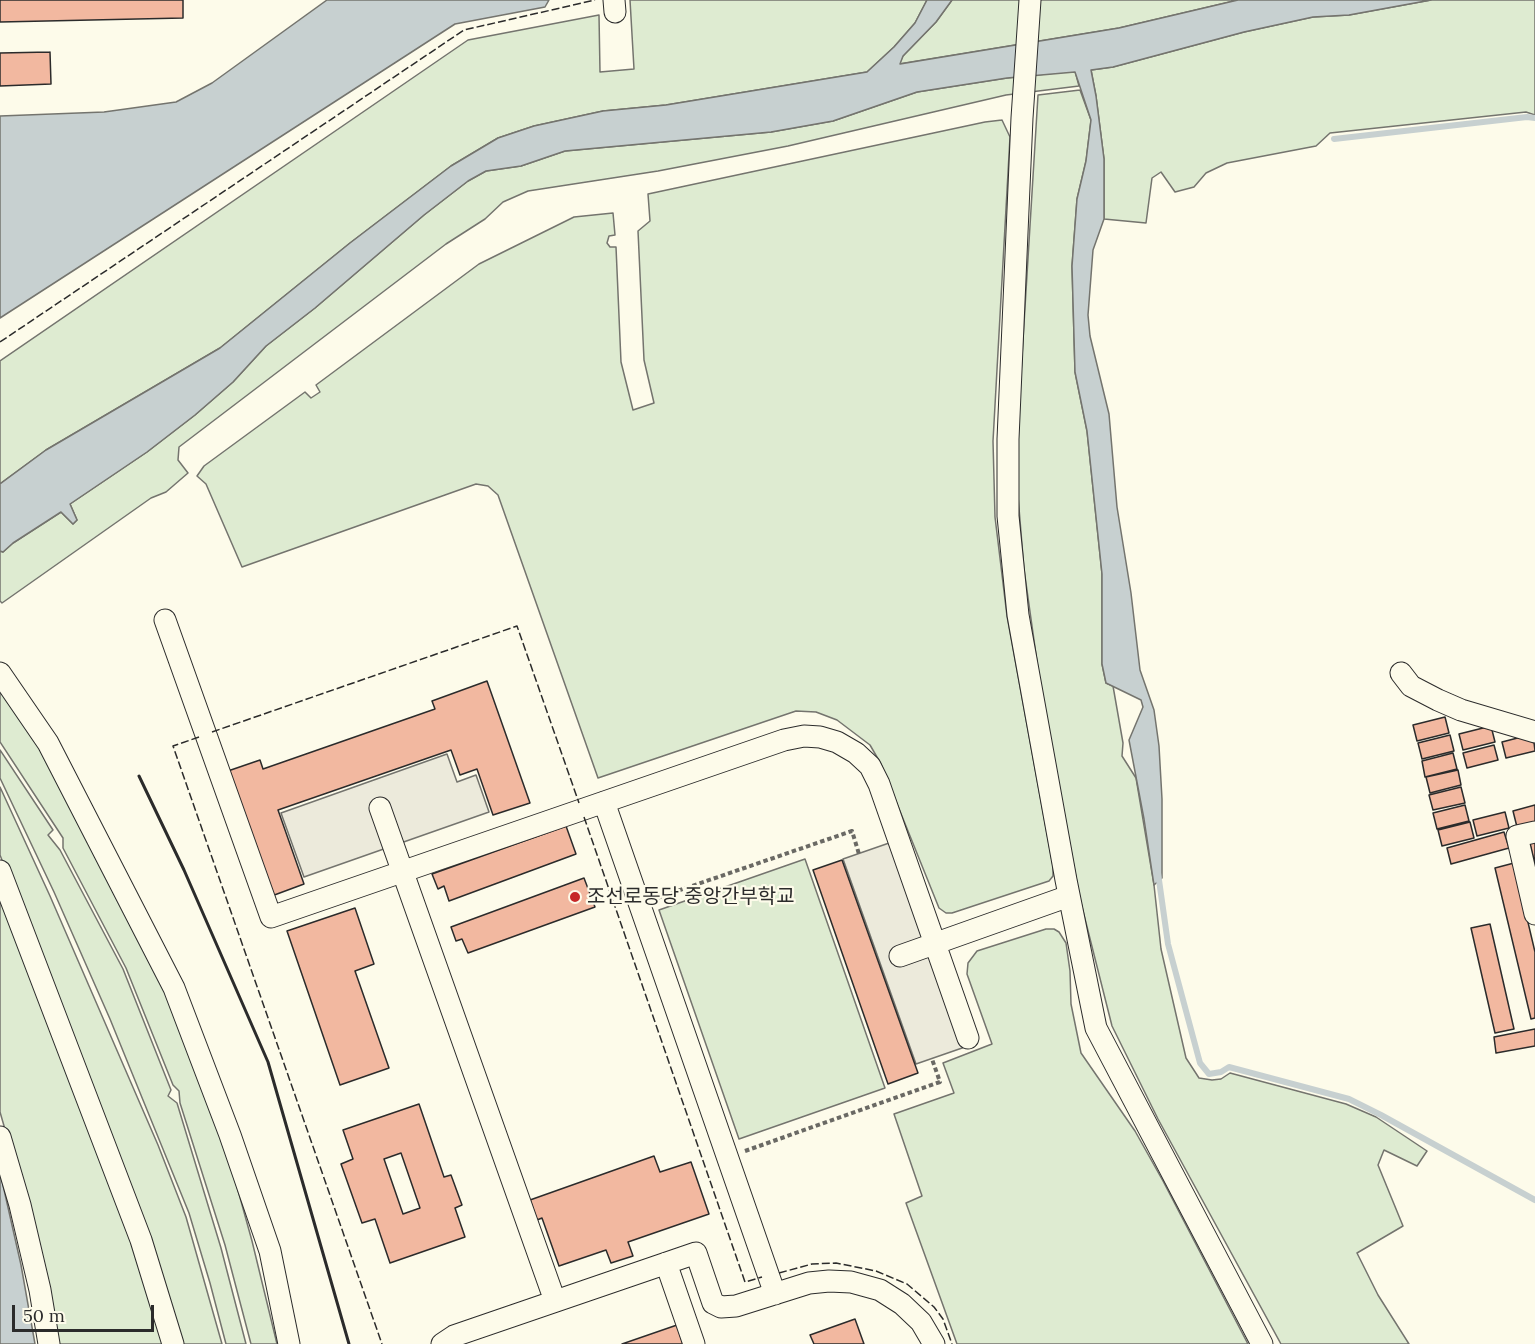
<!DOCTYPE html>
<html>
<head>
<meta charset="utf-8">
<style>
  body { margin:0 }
  #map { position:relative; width:1535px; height:1344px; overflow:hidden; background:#fdfbea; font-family:Lora,serif }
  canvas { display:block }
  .scale { position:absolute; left:12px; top:1305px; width:142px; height:27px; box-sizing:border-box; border:3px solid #2b2b2b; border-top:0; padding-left:8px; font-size:18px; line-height:21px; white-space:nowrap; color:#2b2b2b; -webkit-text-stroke:4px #fdfbea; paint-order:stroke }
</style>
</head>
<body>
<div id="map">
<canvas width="1535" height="1344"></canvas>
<div class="scale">50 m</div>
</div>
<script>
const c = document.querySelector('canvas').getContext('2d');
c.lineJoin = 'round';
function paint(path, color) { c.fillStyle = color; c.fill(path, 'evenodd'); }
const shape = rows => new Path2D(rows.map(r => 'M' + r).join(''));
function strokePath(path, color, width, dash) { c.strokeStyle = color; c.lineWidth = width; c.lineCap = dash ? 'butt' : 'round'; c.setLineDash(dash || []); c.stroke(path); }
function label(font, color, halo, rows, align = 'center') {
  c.font = font + ' Lora,"Noto Sans KR",serif'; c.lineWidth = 4.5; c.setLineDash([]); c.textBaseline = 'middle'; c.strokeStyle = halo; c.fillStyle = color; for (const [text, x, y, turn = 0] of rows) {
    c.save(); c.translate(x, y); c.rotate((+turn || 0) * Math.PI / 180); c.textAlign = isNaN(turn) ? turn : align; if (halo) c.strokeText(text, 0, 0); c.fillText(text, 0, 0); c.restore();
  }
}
const green = shape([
  [630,0,927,0,915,23,894,47,867,72,666,105,603,111,534,126,498,138,451,166,350,243,220,348,46,450,0,484,0,361,468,40,599,15,600,72,634,69,630,0],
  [952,0,1238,0,1119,28,899,64,903,56,936,22,952,0],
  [1431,0,1535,0,1535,115,1526,112,1330,133,1316,146,1227,163,1206,173,1194,187,1175,192,1161,172,1152,178,1146,223,1104,219,1104,159,1096,96,1091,70,1113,67,1244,32,1313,17,1349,15,1431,0],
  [1075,71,1079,86,1006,95,788,146,658,171,528,191,503,202,485,219,446,244,179,447,178,460,188,473,166,492,151,498,2,603,0,601,0,551,3,552,13,543,61,512,73,524,77,520,70,504,147,452,195,415,233,382,266,346,315,308,424,215,468,181,486,171,521,166,565,151,771,132,833,121,917,92,1007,78,1075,71],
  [1080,90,1091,120,1086,161,1077,199,1072,266,1075,372,1087,431,1102,574,1102,664,1106,683,1113,686,1123,743,1122,756,1136,778,1154,885,1161,949,1186,1058,1199,1078,1212,1080,1221,1079,1230,1073,1346,1104,1376,1117,1427,1151,1417,1166,1384,1150,1378,1165,1403,1226,1357,1253,1378,1295,1409,1344,1281,1344,1158,1119,1112,1026,1080,899,1041,690,1024,569,1018,496,1017,438,1038,95,1080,90],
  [1002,120,1010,137,993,441,995,517,1007,616,1053,866,1053,876,1049,881,952,913,946,913,939,908,881,764,870,745,837,720,816,712,796,711,598,778,498,495,488,486,476,484,242,567,206,484,197,476,204,466,305,392,311,398,320,392,316,385,479,264,574,217,613,213,615,235,609,236,607,243,610,247,616,247,621,362,633,410,654,403,644,360,638,231,650,221,648,194,985,122,1002,120],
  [0,688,40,744,147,947,223,1136,252,1241,277,1344,251,1344,225,1245,180,1103,179,1091,173,1085,126,968,63,848,63,838,0,742,0,688],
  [0,750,53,830,48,835,60,850,123,969,171,1090,168,1096,177,1103,221,1248,246,1344,226,1344,210,1283,189,1213,110,1019,54,892,0,778,0,750],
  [0,787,50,896,158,1145,186,1217,222,1344,179,1344,90,1084,0,855,0,787],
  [805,859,885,1088,739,1139,659,910,805,859],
  [0,894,133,1245,165,1344,54,1344,26,1202,0,1112,0,894],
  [1046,929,1054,929,1059,932,1066,943,1070,971,1071,1004,1081,1053,1135,1131,1163,1181,1248,1344,957,1344,906,1203,922,1196,894,1114,954,1093,943,1063,992,1044,967,974,968,963,977,951,1046,929]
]);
const parking = shape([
  [447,754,457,782,476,775,489,812,304,877,281,813,447,754],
  [892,842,965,1047,916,1064,843,859,892,842]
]);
const water = shape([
  [327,0,549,0,545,7,455,24,0,318,0,116,104,112,176,102,212,83,327,0],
  [927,0,952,0,936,22,903,56,900,64,1119,28,1238,0,1431,0,1349,15,1313,17,1244,32,1113,67,1091,70,1096,96,1104,159,1104,219,1093,250,1088,315,1090,336,1109,414,1117,507,1131,593,1140,670,1154,710,1159,746,1162,799,1162,878,1154,885,1144,819,1129,740,1143,707,1141,700,1106,683,1102,664,1102,574,1087,431,1075,372,1072,266,1077,199,1086,161,1091,120,1075,72,1007,78,917,92,833,121,771,132,565,151,521,166,486,171,468,181,424,215,315,308,266,346,233,382,195,415,147,452,70,504,77,520,73,524,61,512,13,543,3,552,0,551,0,484,46,450,220,348,350,243,451,166,498,138,534,126,603,111,666,105,867,72,894,47,915,23,927,0],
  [0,1172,21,1265,35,1344,0,1344,0,1172]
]);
const stream = shape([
  [1334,139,1527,117,1535,118],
  [1158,873,1168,944,1200,1063,1209,1074,1221,1072,1229,1067,1349,1099,1381,1115,1535,1200]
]);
const building = shape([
  [0,0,183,0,183,18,0,22,0,0],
  [50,52,51,84,0,86,0,53,50,52],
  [487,681,530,803,493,815,477,769,460,775,451,750,278,810,304,884,269,897,225,772,260,760,263,769,435,709,432,701,487,681],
  [1445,717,1449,733,1417,741,1413,725,1445,717],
  [1491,726,1495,742,1463,750,1459,734,1491,726],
  [1533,734,1535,751,1506,758,1502,742,1533,734],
  [1450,735,1454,751,1422,759,1418,743,1450,735],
  [1494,745,1498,760,1467,768,1463,753,1494,745],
  [1453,753,1457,769,1425,777,1422,761,1453,753],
  [1458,770,1461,785,1430,793,1426,777,1458,770],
  [1461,787,1465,803,1433,810,1429,795,1461,787],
  [1465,805,1469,821,1437,829,1433,813,1465,805],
  [1535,805,1535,822,1517,827,1513,811,1535,805],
  [1505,812,1509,828,1477,836,1473,820,1505,812],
  [1470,822,1474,838,1442,846,1438,830,1470,822],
  [566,826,576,854,449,901,444,886,438,889,432,874,566,826],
  [1504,832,1509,848,1451,864,1447,848,1504,832],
  [1535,838,1535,864,1529,839,1535,838],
  [842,860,918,1073,888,1084,813,870,842,860],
  [1514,863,1535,952,1535,1018,1531,1019,1495,868,1514,863],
  [584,878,595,907,468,953,462,939,456,941,451,927,584,878],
  [355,908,374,964,355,971,389,1068,340,1085,287,931,355,908],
  [1490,924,1514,1029,1495,1033,1471,928,1490,924],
  [1535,1029,1535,1046,1496,1053,1494,1037,1535,1029],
  [419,1104,444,1177,451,1175,462,1205,455,1208,465,1237,390,1263,375,1219,362,1223,341,1164,353,1159,343,1130,419,1104],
  [401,1153,420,1208,403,1214,384,1159,401,1153],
  [654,1156,660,1172,691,1162,709,1214,628,1242,633,1256,611,1263,606,1250,559,1266,542,1218,537,1220,530,1200,654,1156],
  [855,1319,864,1344,814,1344,810,1335,855,1319],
  [677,1325,683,1344,622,1344,677,1325]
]);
const path = shape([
  [657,898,852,831,859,854],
  [745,1151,940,1082,932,1059]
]);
const minor = shape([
  [614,0,615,12],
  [1030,0,1022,118,1008,439,1008,516,1018,615,1066,880,1096,1028,1262,1344],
  [165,620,271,917,784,740,804,736,820,737,837,742,856,753,870,766,879,784,968,1038],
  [0,673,48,743,174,988,230,1135,270,1251,289,1344],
  [1401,673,1411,686,1438,700,1461,710,1535,732],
  [604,802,775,1294],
  [380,808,555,1301],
  [1535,832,1517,836,1535,914],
  [0,871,141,1240,173,1344],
  [900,956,1069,896],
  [0,1137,20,1205,40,1290,49,1344],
  [666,1263,694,1344],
  [442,1344,454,1336,696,1253,713,1303,721,1307,736,1306,809,1283,829,1281,851,1282,880,1290,902,1304,921,1322,934,1344]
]);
const fence = shape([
  [0,342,464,30,595,0],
  [212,732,517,626,579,803],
  [199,737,173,746,382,1344],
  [584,817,745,1282,762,1277],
  [779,1273,812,1264,836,1263,876,1271,907,1284,934,1307,943,1319,952,1344]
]);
const wall = shape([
  [139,776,184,870,268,1062,349,1344]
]);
const markers = [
  [575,897,6,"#c62828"]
];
const poiNames = [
  ["조선로동당 중앙간부학교",587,897]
];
paint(green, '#deebd1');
strokePath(green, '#74746e', 1.5);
paint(parking, '#eceadb');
strokePath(parking, '#74746e', 1.5);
paint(water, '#c7d0d0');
strokePath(water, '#74746e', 1.5);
strokePath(stream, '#c7d0d0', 6);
paint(building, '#f2b8a0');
strokePath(building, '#2b2b2b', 1.5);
strokePath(minor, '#2b2b2b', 23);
strokePath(path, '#6a6964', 4, [4.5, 3]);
strokePath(minor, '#fdfbea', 21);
strokePath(fence, '#2b2b2b', 1.5, [8, 3]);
strokePath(wall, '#2b2b2b', 3);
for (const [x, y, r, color] of markers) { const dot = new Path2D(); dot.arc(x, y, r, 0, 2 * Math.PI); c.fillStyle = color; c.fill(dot); strokePath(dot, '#fdfbea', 2); }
label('20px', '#2b2b2b', '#fdfbea', poiNames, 'left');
</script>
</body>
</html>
